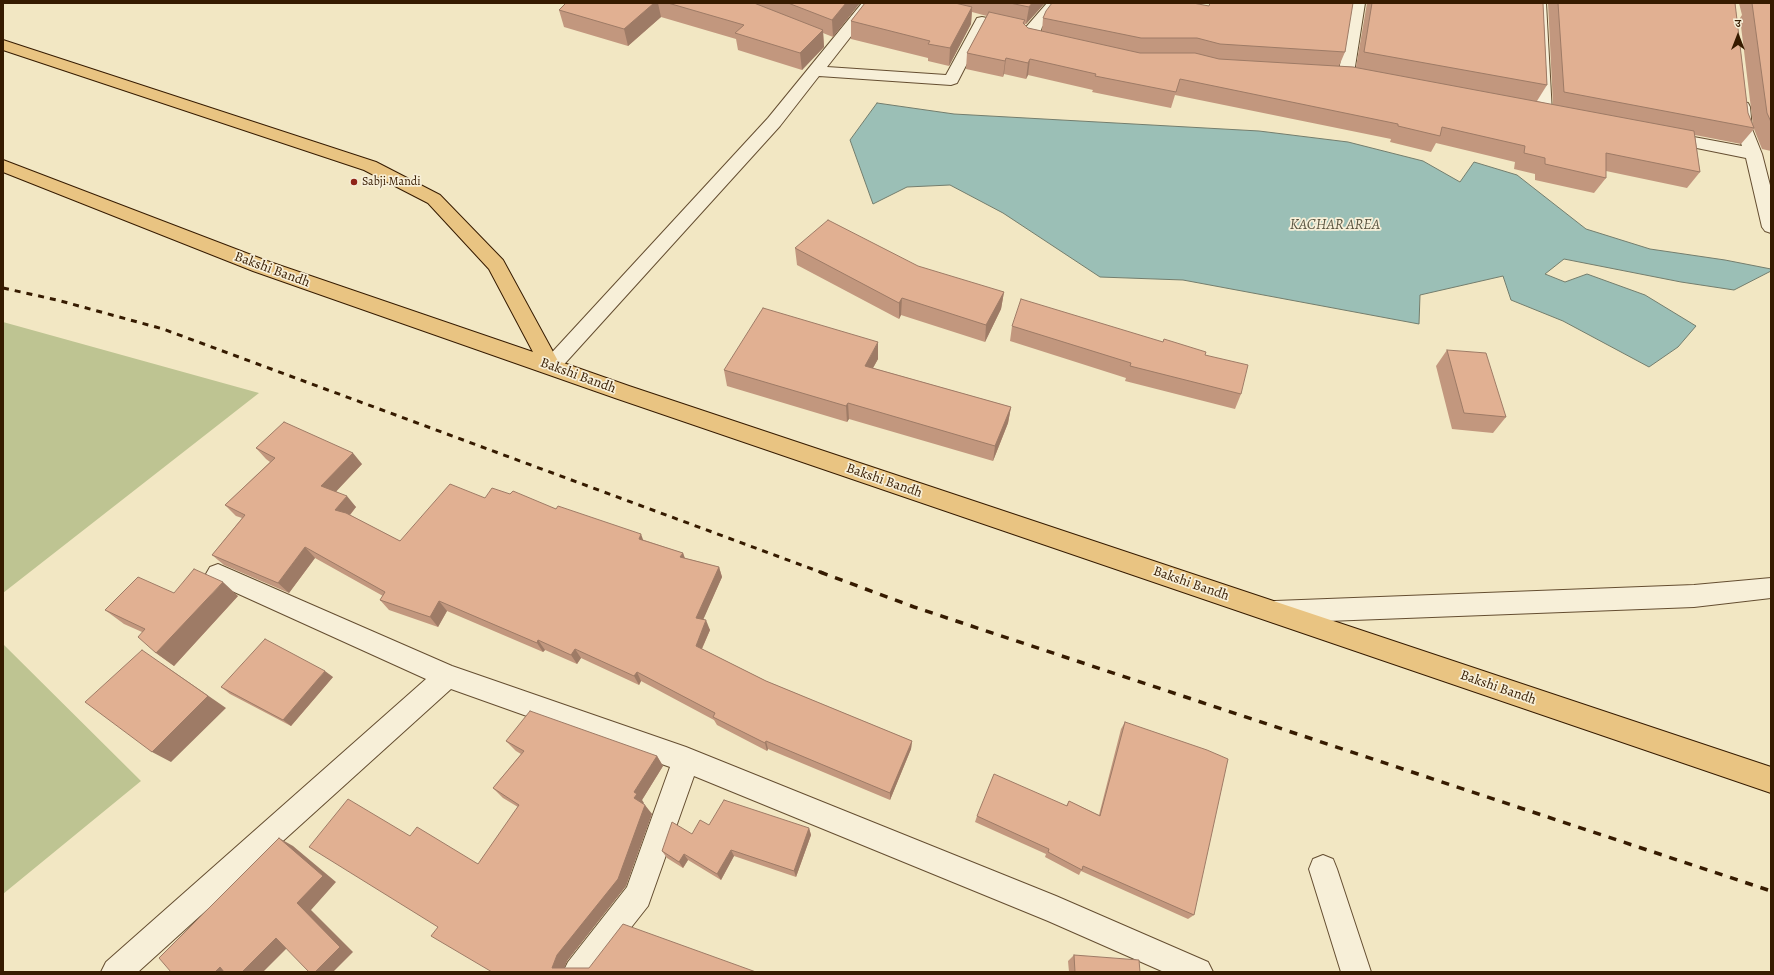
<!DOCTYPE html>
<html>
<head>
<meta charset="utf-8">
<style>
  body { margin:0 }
  #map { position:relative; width:1774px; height:975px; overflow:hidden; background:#f2e7c3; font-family:Alegreya,"Noto Serif Devanagari",serif }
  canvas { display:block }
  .frame { position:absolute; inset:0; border:4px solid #361b00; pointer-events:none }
  .north { position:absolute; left:1718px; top:16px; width:40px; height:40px; -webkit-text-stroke:3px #f7efd8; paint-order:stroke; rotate:0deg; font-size:11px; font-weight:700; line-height:16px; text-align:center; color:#361b00 }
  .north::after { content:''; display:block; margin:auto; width:14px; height:18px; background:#361b00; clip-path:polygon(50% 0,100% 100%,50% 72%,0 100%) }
</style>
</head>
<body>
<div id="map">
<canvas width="1774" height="975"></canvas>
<div class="frame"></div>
<div class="north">उ</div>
</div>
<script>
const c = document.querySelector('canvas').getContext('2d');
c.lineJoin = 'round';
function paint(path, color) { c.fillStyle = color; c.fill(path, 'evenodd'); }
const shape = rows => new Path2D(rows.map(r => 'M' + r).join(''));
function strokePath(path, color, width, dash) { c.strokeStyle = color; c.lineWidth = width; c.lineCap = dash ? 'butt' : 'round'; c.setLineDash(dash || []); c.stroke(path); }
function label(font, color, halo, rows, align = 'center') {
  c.font = font + ' Alegreya,serif'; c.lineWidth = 3.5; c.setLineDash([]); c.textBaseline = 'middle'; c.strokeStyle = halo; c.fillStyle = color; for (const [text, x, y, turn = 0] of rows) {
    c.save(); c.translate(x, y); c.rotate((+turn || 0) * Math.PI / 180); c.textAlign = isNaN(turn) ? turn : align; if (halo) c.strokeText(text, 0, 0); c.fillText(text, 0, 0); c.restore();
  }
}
const green = shape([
  [3,322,259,393,3,593],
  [3,644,141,781,3,894]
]);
const water = shape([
  [877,103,954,114,1259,131,1348,142,1423,161,1460,182,1474,162,1517,175,1586,229,1650,249,1725,260,1771,269,1771,271,1734,290,1681,282,1564,259,1545,274,1565,282,1587,274,1645,295,1696,326,1678,347,1649,367,1563,321,1511,300,1503,276,1420,295,1419,324,1183,280,1100,277,1003,213,950,185,907,187,873,204,850,140,877,103]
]);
const minor = shape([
  [862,3,877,3,827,67,946,75,977,18,982,17,987,18,989,21,957,83,951,85,819,76,780,126,558,371,551,374,544,371,541,366,544,361,768,118,862,3],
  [1047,3,1062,3,1042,27,1039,36,1055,40,1058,43,1055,46,1050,48,1026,42,1023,39,1027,26,1047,3],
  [1351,3,1365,3,1354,73,1372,76,1374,79,1372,82,1366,84,1340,79,1338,76,1351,3],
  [1532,3,1546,3,1552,113,1550,117,1544,118,1538,117,1536,113,1532,3],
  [1742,102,1748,103,1750,107,1752,129,1762,154,1771,189,1771,233,1765,231,1762,227,1746,158,1667,142,1661,141,1659,137,1661,133,1667,132,1742,146,1736,129,1734,107,1736,103,1742,102],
  [218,564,452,666,686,747,1056,896,1208,962,1213,972,1164,972,1048,921,694,776,648,906,596,972,563,972,568,962,627,887,670,767,451,689,138,972,101,972,106,962,426,679,210,581,206,574,210,567,218,564],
  [1771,578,1771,598,1694,607,1275,623,1267,620,1263,612,1267,604,1275,601,1694,585,1771,578],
  [1323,855,1333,859,1337,869,1371,972,1341,972,1309,869,1313,859,1323,855]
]);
const major = shape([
  [3,40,376,162,440,195,503,260,558,361,629,386,1771,767,1771,793,615,398,253,271,3,172,3,160,267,261,533,352,489,269,428,203,364,170,3,50,3,40]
]);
const railFar1 = shape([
  [3,288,57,300,163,329,823,573]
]);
const rail = shape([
  [820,572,914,607,1771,891]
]);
const wall = shape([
  [566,3,860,3,833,37,823,33,824,47,802,70,738,50,736,39,661,17,628,46,564,27,559,10],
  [865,3,1045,3,1026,24,1024,24,1028,28,1042,31,1043,18,1345,52,1339,66,1356,67,1367,3,1543,3,1547,85,1537,101,1553,105,1548,3,1735,3,1748,113,1753,125,1740,18,1742,15,1739,3,1771,3,1771,151,1762,149,1754,129,1741,144,1695,135,1700,172,1687,188,1606,171,1606,178,1594,193,1535,180,1535,174,1514,169,1515,162,1436,143,1431,152,1390,142,1391,139,1175,95,1171,108,1092,92,1093,90,1028,75,1026,79,1004,74,1003,77,966,69,967,53,987,16,972,12,971,24,949,66,928,61,928,58,851,39,851,21],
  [795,248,1004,292,1001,309,985,342,901,315,899,319,797,265],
  [1012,326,1163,342,1205,355,1241,394,1235,409,1125,381,1126,378,1010,341],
  [1447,350,1506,417,1493,433,1452,429,1436,366],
  [878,359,873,368,1011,407,1008,423,993,461,849,419,847,422,727,386,724,370],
  [256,448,362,464,336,491,356,507,350,515,400,541,485,498,510,494,556,509,644,540,683,553,685,558,719,567,722,577,703,619,710,630,702,649,766,681,912,741,911,749,890,800,768,749,767,751,717,725,714,720,641,681,639,685,581,658,577,664,545,650,543,652,447,611,438,627,389,610,380,600,383,596,315,558,289,593,224,565,212,555,242,518,236,516,225,505,270,462,266,459],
  [174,593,238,596,174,666,156,653,142,632,124,624,105,610],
  [333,677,291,726,230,694,221,687],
  [1125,722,1194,915,1188,919,1081,871,1079,875,1045,857,1046,854,975,822,977,816,1066,806,1069,801,1099,815,1121,729],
  [506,741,657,756,663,766,642,800,643,804,652,814,626,886,567,961,564,968,756,972,492,972,438,927,410,836,478,864,518,807,503,798,493,788,521,754,516,751],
  [709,825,809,828,811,835,796,877,734,856,721,880,688,860,683,868,667,858,662,851,692,834],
  [1074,955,1140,972,1069,972,1068,961]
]);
const shadedWall = shape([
  [654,3,658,3,661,17,628,46,624,29],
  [846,3,860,3,833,37,832,20],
  [1032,3,1045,3,1026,24,1029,7],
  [972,7,971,24,949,66,950,48],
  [823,30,824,47,802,70,800,53],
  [1006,58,1004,74,1003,77,1005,61],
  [1030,59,1028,75,1026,79,1028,63],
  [1004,292,1001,309,985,342,986,325],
  [902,298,901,315,899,319,899,303],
  [878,342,878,359,865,382,865,366],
  [848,403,849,419,847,422,846,406],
  [1011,407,1008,423,993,461,995,446],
  [353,453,362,464,331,497,321,486],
  [347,496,356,507,345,521,335,510],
  [641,534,645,545,639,539],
  [305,547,315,558,289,593,278,583],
  [683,553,686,563,680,557],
  [719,567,722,577,700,627,696,618],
  [223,582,238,596,174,666,156,653],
  [439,601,447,611,438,627,430,617],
  [706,620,710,630,699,655,696,646],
  [538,640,545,650,543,652,537,643],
  [575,649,581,658,577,664,571,655],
  [161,663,226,708,171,762,152,752],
  [325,671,333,677,291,726,283,720],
  [637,672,641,681,639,685,634,676],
  [766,741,768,749,767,751,765,743],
  [912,741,911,749,890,800,890,793],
  [657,756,663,766,642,800,644,803,641,808,634,798,634,792],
  [645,805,652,814,626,886,567,961,563,972,552,968,557,955],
  [809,828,811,835,796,877,794,871],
  [279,838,293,846,336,882,311,910,353,952,333,972,315,972],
  [731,850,734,856,721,880,717,874],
  [684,854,688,860,683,868,679,862],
  [276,938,291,944,263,972,242,972],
  [220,967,236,972,215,972]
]);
const building = shape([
  [566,3,654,3,624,29,559,10,566,3],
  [668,3,754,3,823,30,800,53,735,33,744,25,668,3],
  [788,3,846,3,832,20,788,3],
  [865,3,955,3,972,7,950,48,928,44,930,41,851,21,865,3],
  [1010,3,1032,3,1029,7,1010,3],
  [1052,3,1193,3,1209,6,1210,3,1353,3,1345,52,1220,44,1197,38,1141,38,1043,18,1046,11,1052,3],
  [1372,3,1543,3,1547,85,1364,52,1372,3],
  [1558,3,1735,3,1748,113,1754,128,1564,92,1558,3],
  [1752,3,1771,3,1771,122,1767,113,1752,3],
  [989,12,1025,20,1023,23,1028,28,1140,53,1195,53,1219,59,1353,67,1694,131,1700,172,1606,153,1606,178,1545,164,1545,158,1524,153,1525,146,1442,127,1440,136,1398,126,1398,124,1180,79,1176,92,1095,76,1096,74,1030,59,1028,63,1006,58,1005,61,967,53,989,12],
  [828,220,918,266,1004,292,986,325,902,298,899,303,795,248,828,220],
  [1021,299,1163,342,1164,339,1206,352,1205,355,1248,365,1241,394,1130,366,1131,363,1012,326,1021,299],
  [763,308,878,342,865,366,1011,407,995,446,848,403,846,406,724,370,763,308],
  [1447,350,1486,353,1506,417,1464,413,1447,350],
  [284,422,353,453,321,486,347,496,335,510,346,513,400,541,450,484,485,498,492,488,510,494,513,491,556,509,558,506,641,534,639,539,683,553,680,557,719,567,696,618,706,620,696,646,766,681,912,741,890,793,766,741,765,743,713,717,715,713,637,672,634,676,575,649,571,655,538,640,537,643,439,601,430,617,380,600,385,592,305,547,278,583,212,555,245,515,225,505,275,458,256,448,284,422],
  [194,569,223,582,156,653,138,637,145,629,105,610,138,577,174,593,194,569],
  [265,639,325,671,283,720,221,687,265,639],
  [142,650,208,696,152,752,85,702,142,650],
  [530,711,657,756,634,792,637,794,634,798,645,805,618,879,557,955,552,968,589,968,623,924,756,972,492,972,431,936,438,927,309,847,348,799,410,836,417,827,478,864,519,805,493,788,524,751,506,741,530,711],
  [1125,722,1207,750,1228,759,1194,915,1083,866,1082,870,1048,852,1049,849,977,816,994,774,1067,806,1069,801,1100,816,1125,722],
  [724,800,809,828,794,871,731,850,717,874,684,854,679,862,662,851,672,822,692,834,700,820,709,825,724,800],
  [279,838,323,876,297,903,340,947,315,972,309,972,276,938,242,972,224,972,220,967,215,972,171,972,159,958,279,838],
  [1074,955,1139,960,1140,972,1075,972,1074,955]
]);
const markers = [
  [354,182,4,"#8f2418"]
];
const farPoinames = [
  ["Sabji Mandi",362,182]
];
const streetNames = [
  ["Bakshi Bandh",272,270,20],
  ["Bakshi Bandh",578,376,20],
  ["Bakshi Bandh",884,481,19],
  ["Bakshi Bandh",1191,584,19],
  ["Bakshi Bandh",1498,688,19]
];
const waterNames = [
  ["KACHAR AREA",1335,225]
];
paint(green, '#bec492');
paint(water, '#9bbfb6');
strokePath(water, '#737d6d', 1);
strokePath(minor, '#654e31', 2);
strokePath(major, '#361b00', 2);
paint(minor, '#f7efd8');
paint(major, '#e9c482');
strokePath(railFar1, '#361b00', 3, [6, 6]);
strokePath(rail, '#361b00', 3.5, [8, 8]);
paint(wall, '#c2977e');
paint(shadedWall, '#9e7b66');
paint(building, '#e1b092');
strokePath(building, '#9e7b66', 1);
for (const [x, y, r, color] of markers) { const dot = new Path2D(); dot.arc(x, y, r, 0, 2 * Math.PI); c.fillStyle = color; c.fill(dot); strokePath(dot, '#f7efd8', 1.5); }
label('12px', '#361b00', '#f7efd8', farPoinames, 'left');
label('14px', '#361b00', '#f7efd8', streetNames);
label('italic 15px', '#595440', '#f7efd8', waterNames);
</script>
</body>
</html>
